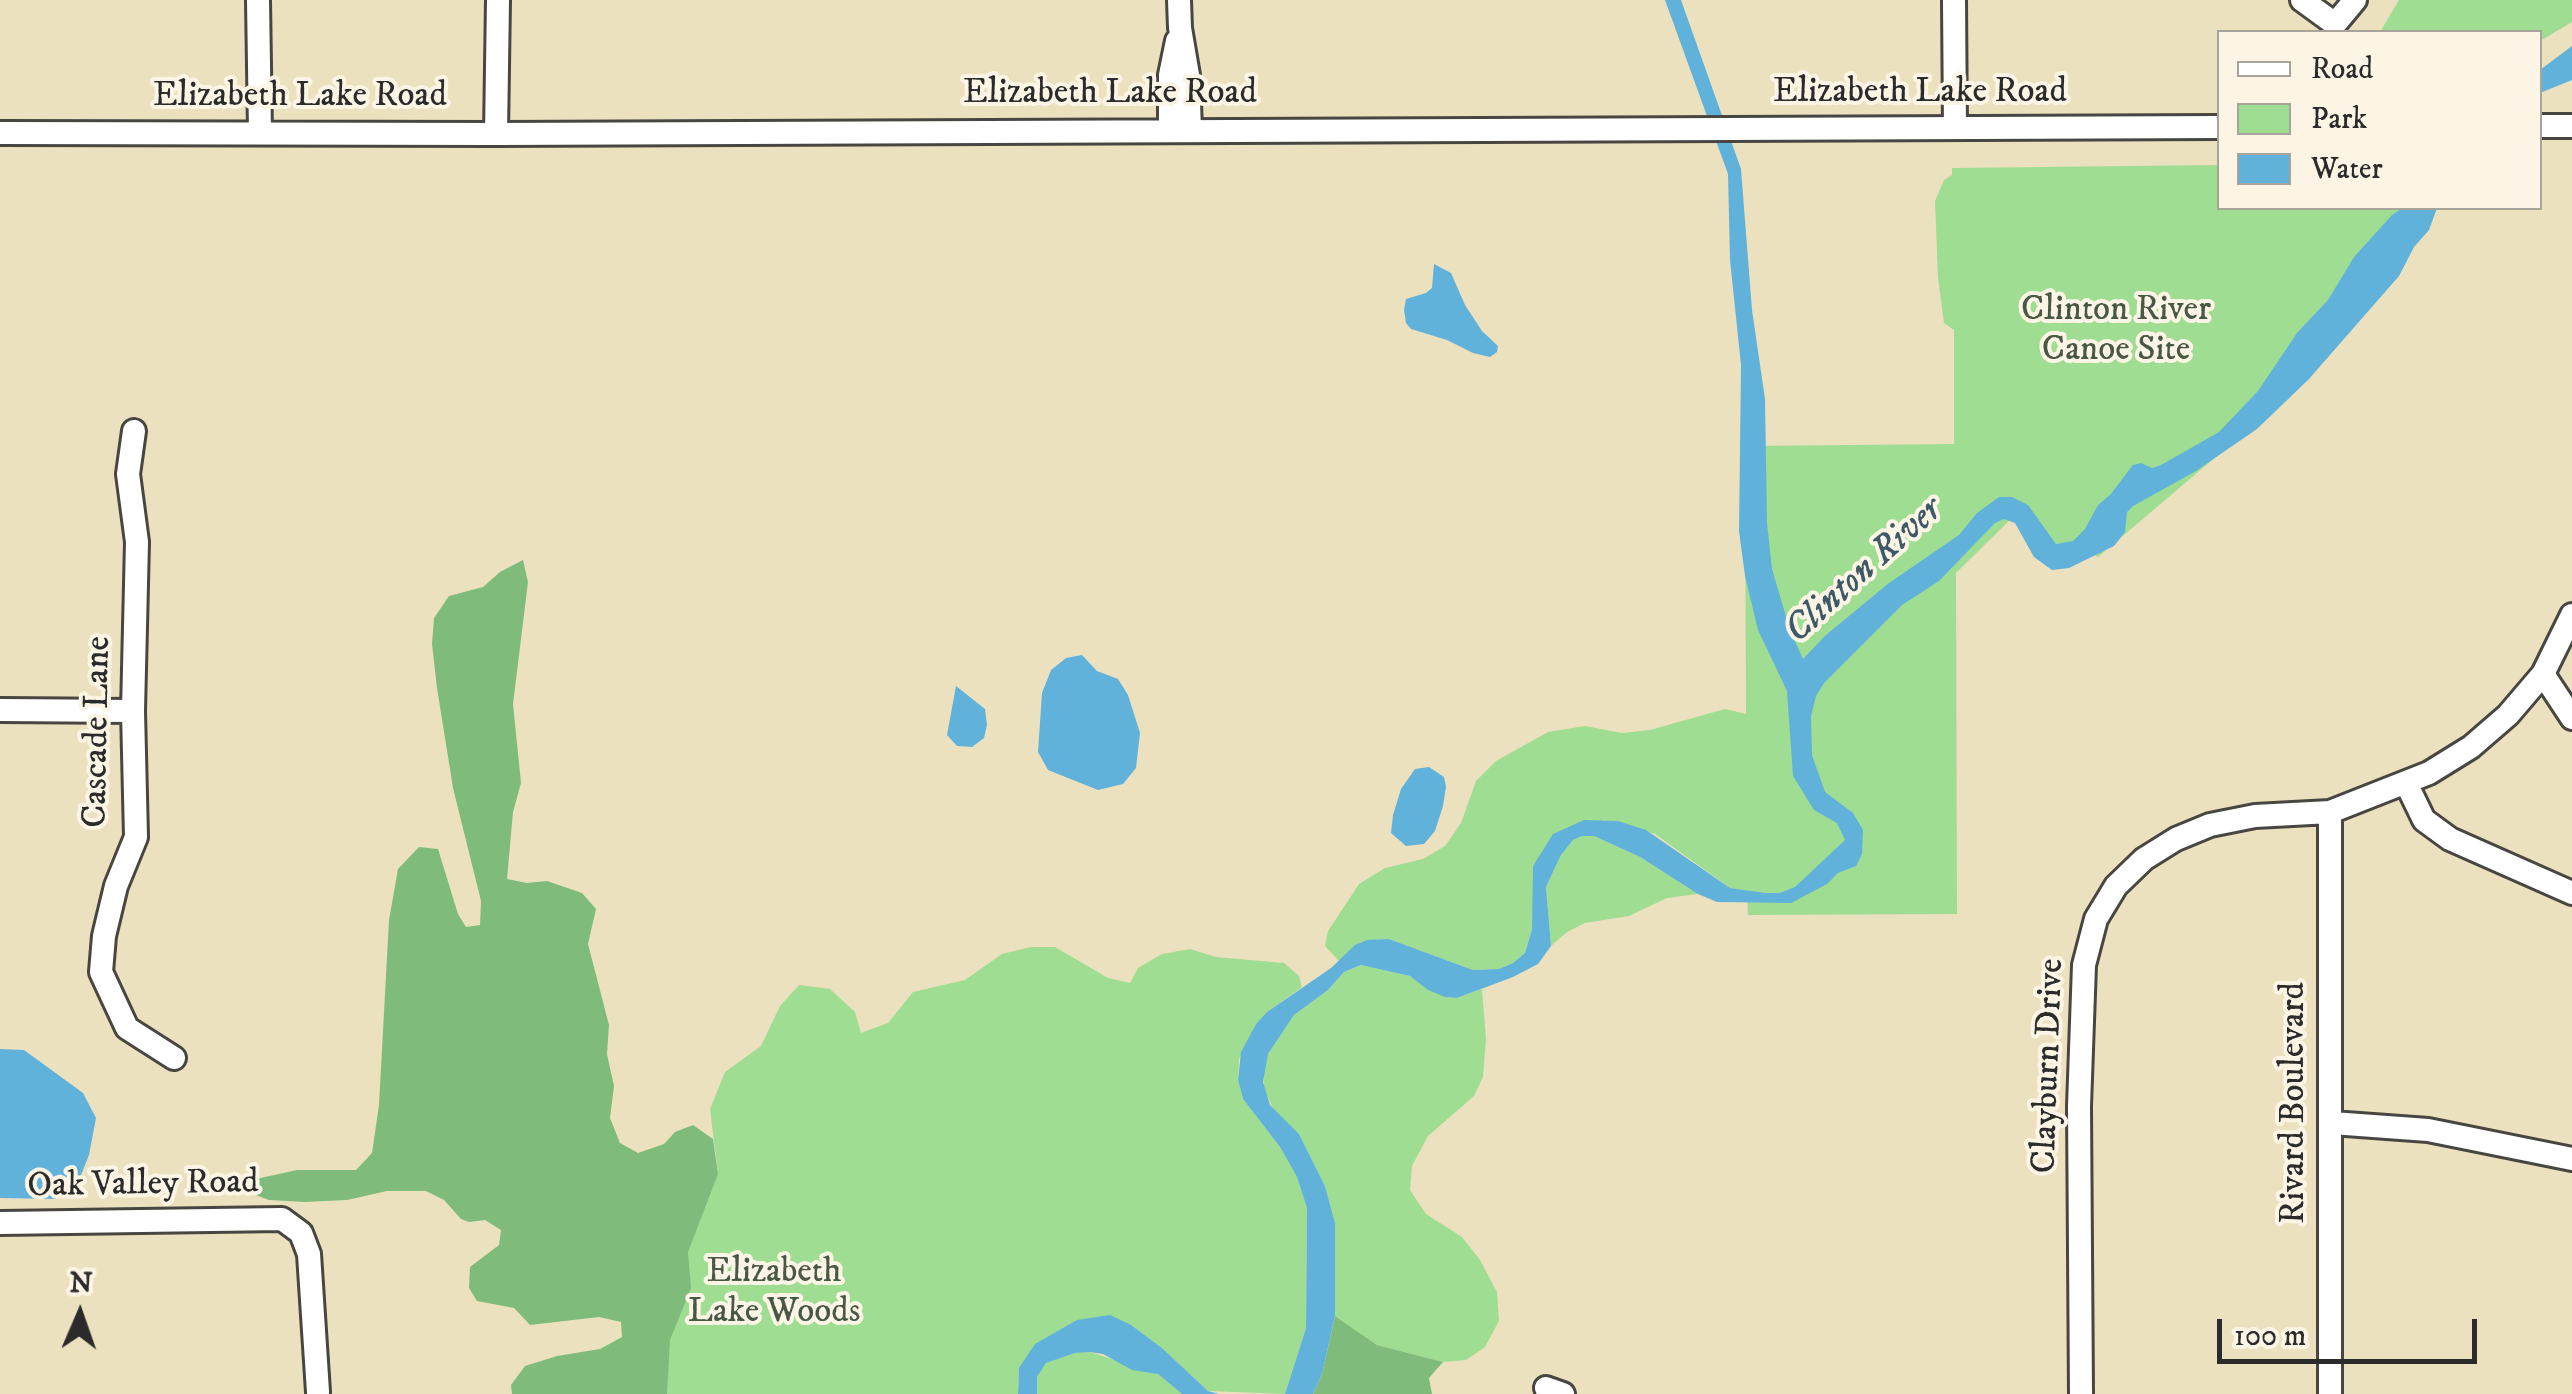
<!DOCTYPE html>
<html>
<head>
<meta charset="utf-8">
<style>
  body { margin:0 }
  #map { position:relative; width:2572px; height:1394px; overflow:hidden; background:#ece1bf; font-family:"IM FELL DW Pica",serif }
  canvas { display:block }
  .legend { position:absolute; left:2217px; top:30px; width:325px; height:180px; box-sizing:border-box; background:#fcf5e5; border:2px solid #a8a49b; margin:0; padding:12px 18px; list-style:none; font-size:30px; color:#2b2b2b }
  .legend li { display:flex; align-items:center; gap:20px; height:50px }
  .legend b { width:50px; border:2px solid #a8a49b }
  .north { position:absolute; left:30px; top:1264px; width:100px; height:100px; -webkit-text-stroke:8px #fcf5e5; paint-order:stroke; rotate:2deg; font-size:28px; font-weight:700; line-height:40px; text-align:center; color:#2b2b2b }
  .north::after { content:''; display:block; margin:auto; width:35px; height:45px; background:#2b2b2b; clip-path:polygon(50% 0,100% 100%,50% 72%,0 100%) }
  .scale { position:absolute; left:2217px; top:1319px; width:260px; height:45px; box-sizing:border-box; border:5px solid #2b2b2b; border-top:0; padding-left:12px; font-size:30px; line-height:35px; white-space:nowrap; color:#2b2b2b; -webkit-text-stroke:8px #fcf5e5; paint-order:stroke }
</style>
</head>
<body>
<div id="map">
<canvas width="2572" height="1394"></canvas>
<ul class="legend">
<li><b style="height:12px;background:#fff"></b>Road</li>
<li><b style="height:28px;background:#9fdd92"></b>Park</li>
<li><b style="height:28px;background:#60b2db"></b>Water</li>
</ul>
<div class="north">N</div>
<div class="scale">100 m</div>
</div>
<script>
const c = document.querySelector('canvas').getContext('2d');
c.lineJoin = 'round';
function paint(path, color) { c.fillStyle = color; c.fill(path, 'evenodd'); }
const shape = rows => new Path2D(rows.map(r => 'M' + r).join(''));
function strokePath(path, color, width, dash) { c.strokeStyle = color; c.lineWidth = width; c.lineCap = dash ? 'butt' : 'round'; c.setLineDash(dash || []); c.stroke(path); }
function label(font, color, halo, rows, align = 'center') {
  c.font = font + ' "IM FELL DW Pica",serif'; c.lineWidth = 8; c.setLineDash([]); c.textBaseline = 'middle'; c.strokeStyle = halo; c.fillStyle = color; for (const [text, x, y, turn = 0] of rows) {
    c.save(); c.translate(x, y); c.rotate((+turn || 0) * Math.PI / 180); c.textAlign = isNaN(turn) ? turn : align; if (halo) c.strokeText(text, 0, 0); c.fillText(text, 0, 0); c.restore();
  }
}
const green = shape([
  [2399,0,2572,0,2572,22,2540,41,2540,32,2380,32],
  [2219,165,2220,208,2394,208,2402,212,2303,383,2098,557,2071,542,2056,544,2040,525,2018,512,1956,573,1957,914,1748,915,1747,891,1730,888,1655,834,1604,820,1535,863,1532,929,1525,953,1513,963,1499,969,1473,970,1389,939,1361,942,1339,961,1325,946,1328,931,1359,884,1385,868,1423,859,1445,846,1461,823,1476,781,1496,761,1548,732,1585,726,1622,733,1650,730,1725,709,1746,714,1745,446,1954,444,1954,330,1944,323,1938,278,1935,201,1944,180,1952,175,1952,168],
  [1582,836,1594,836,1640,857,1698,894,1667,898,1629,916,1585,923,1567,932,1551,946,1546,887,1561,855,1573,840],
  [1031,947,1055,947,1108,978,1130,983,1138,968,1162,954,1190,949,1216,957,1284,963,1299,976,1302,987,1267,1012,1256,1024,1239,1059,1238,1080,1243,1099,1280,1147,1297,1177,1307,1208,1306,1328,1285,1394,1208,1391,1162,1348,1131,1325,1019,1368,1018,1394,638,1394,648,1321,718,1174,710,1109,725,1072,761,1046,780,1006,799,985,830,989,855,1012,861,1033,888,1023,913,992,965,980,1002,954],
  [1362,965,1410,976,1445,997,1457,998,1482,989,1486,1039,1483,1077,1474,1096,1428,1136,1412,1166,1410,1190,1426,1214,1462,1237,1480,1260,1497,1292,1499,1321,1485,1347,1466,1360,1443,1362,1377,1345,1335,1316,1335,1223,1325,1186,1299,1134,1275,1113,1264,1089,1263,1067,1268,1054,1294,1015,1328,990,1344,972],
  [1090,1352,1158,1374,1182,1394,1037,1394,1037,1377,1045,1363,1075,1353]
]);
const forest = shape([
  [523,560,528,582,513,704,521,783,513,812,507,879,527,883,547,881,582,893,596,909,588,944,609,1025,607,1054,614,1086,610,1118,620,1143,638,1153,664,1144,675,1132,693,1125,713,1139,718,1174,688,1252,691,1288,670,1340,667,1394,512,1394,511,1385,525,1366,557,1356,600,1349,622,1337,621,1322,599,1317,530,1325,514,1308,477,1301,469,1288,470,1267,499,1245,501,1230,485,1220,469,1222,461,1219,444,1200,426,1191,387,1191,347,1200,305,1202,269,1200,253,1194,256,1179,297,1170,356,1170,372,1153,379,1105,389,920,398,869,419,847,438,849,458,914,466,927,480,925,481,901,453,788,437,688,432,644,434,618,449,596,483,587,500,572],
  [1335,1316,1377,1345,1443,1362,1429,1378,1432,1394,1313,1394,1322,1374]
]);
const water = shape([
  [1665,0,1681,0,1741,169,1752,310,1765,399,1767,523,1772,569,1790,630,1803,659,1826,635,1889,583,1959,535,1977,513,1999,497,2012,497,2028,505,2056,544,2073,541,2085,529,2098,505,2110,495,2133,465,2141,463,2152,468,2161,465,2219,432,2258,391,2297,333,2328,300,2354,257,2392,215,2402,208,2437,208,2429,230,2414,247,2399,276,2309,379,2257,429,2196,471,2133,506,2127,512,2125,532,2114,546,2069,568,2052,570,2034,557,2015,523,2004,519,1995,523,1939,581,1902,605,1824,683,1816,696,1811,716,1812,755,1825,792,1853,813,1863,830,1862,854,1856,866,1838,873,1827,884,1791,903,1717,902,1698,894,1640,857,1594,836,1582,836,1573,840,1561,855,1546,887,1551,946,1538,964,1513,977,1457,998,1445,997,1428,990,1410,976,1361,965,1344,972,1328,990,1294,1015,1268,1054,1263,1082,1270,1105,1299,1134,1325,1186,1335,1223,1335,1316,1322,1374,1313,1394,1285,1394,1306,1328,1307,1208,1297,1177,1280,1147,1243,1099,1238,1080,1241,1052,1256,1024,1267,1012,1331,968,1355,945,1367,940,1389,939,1473,970,1499,969,1513,963,1525,953,1532,929,1533,866,1553,834,1584,820,1618,821,1646,830,1730,888,1765,893,1780,893,1795,887,1845,840,1837,823,1814,810,1793,776,1787,691,1758,630,1745,576,1739,531,1741,365,1730,260,1728,174],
  [2572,46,2572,80,2540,93,2540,70],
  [1434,264,1451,273,1465,305,1482,331,1498,346,1497,352,1490,357,1473,353,1447,340,1411,329,1406,323,1404,310,1406,299,1426,293,1432,288],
  [1082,655,1097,671,1118,679,1128,695,1140,733,1136,768,1123,784,1098,790,1048,770,1038,752,1042,693,1051,670,1066,658],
  [956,686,985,709,987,725,984,738,972,747,957,746,947,735],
  [1429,767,1444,777,1446,787,1443,806,1435,831,1424,844,1406,846,1391,833,1393,815,1401,789,1415,769],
  [0,1049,24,1050,83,1093,96,1118,89,1155,77,1185,55,1199,0,1198],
  [1110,1315,1131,1325,1162,1348,1208,1391,1219,1394,1182,1394,1158,1374,1132,1370,1103,1354,1090,1352,1075,1353,1046,1363,1037,1377,1037,1394,1018,1394,1019,1368,1035,1344,1077,1320]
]);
const minor = shape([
  [258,0,260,132],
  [1179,0,1180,28,1188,75,1190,130],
  [1954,0,1955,128],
  [2302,0,2335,24,2355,0],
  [2540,126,2572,126],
  [1170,130,1170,75,1177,41],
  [0,133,496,134,2220,127],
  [496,134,498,0],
  [134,431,128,474,137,542,133,711,136,837,116,886,104,936,101,972,127,1028,174,1058],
  [2543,674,2572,718],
  [0,710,133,711],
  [2407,785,2424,820,2450,839,2572,893],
  [2332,1123,2428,1130,2572,1159],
  [0,1223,282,1219,301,1233,309,1254,318,1392],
  [1546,1388,1563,1394],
  [2081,1394,2079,1106,2084,965,2096,919,2116,886,2144,859,2176,839,2210,825,2255,816,2330,812,2429,773,2471,747,2508,715,2543,674,2572,615],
  [2330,1394,2330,812]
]);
const streetNames = [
  ["Elizabeth Lake Road",1920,94],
  ["Elizabeth Lake Road",1110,95],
  ["Elizabeth Lake Road",300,98],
  ["Cascade Lane",99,732,-89],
  ["Clayburn Drive",2050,1066,-88],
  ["Rivard Boulevard",2296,1103,-90],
  ["Oak Valley Road",143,1186,-1]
];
const parkNames = [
  ["Clinton River",2116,312],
  ["Canoe Site",2116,352],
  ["Elizabeth",774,1274],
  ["Lake Woods",774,1314]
];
const waterNames = [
  ["Clinton River",1865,572,-42]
];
paint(green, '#9fdd92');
paint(forest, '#7fbc7c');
paint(water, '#60b2db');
strokePath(minor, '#484641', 28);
strokePath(minor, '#fff', 22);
label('35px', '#2b2b2b', '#fcf5e5', streetNames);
label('35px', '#485845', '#fcf5e5', parkNames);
label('italic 38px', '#3e5a69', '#fcf5e5', waterNames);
</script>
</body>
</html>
